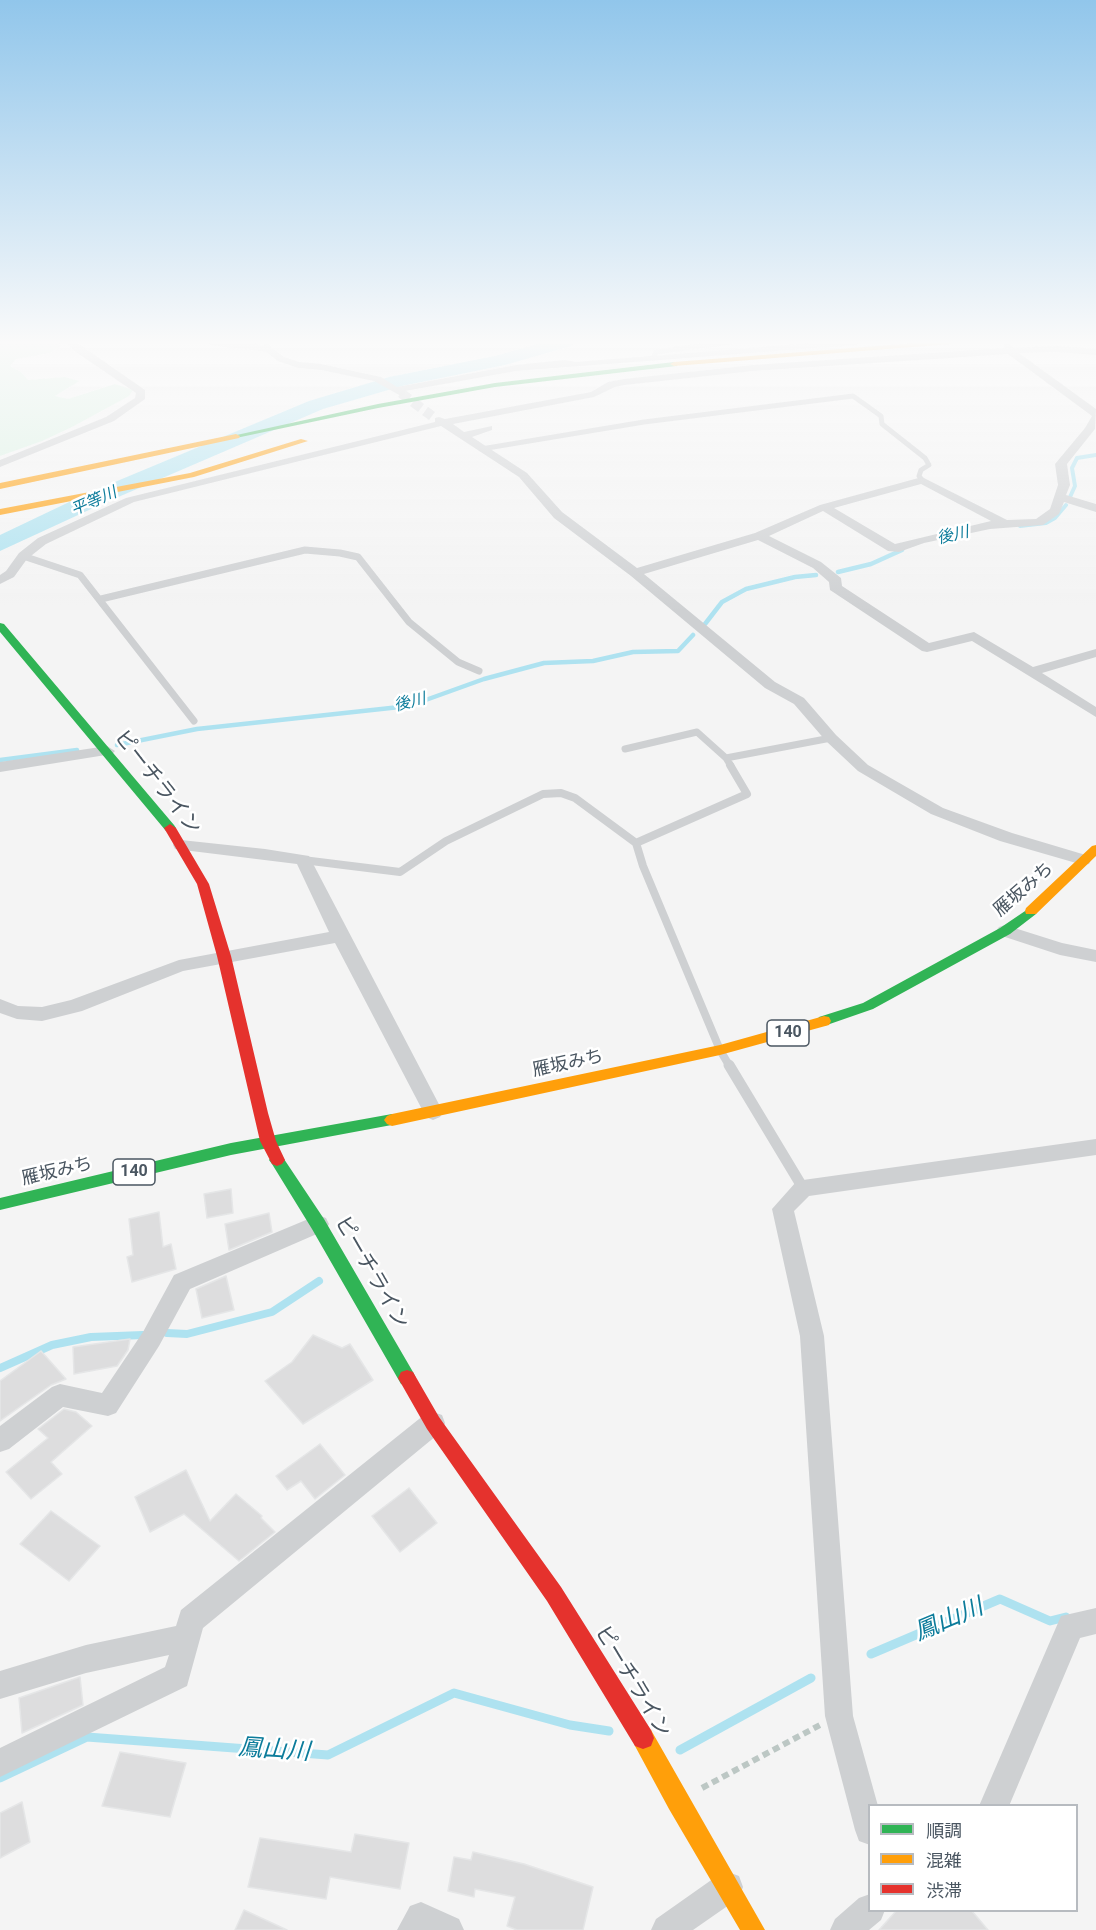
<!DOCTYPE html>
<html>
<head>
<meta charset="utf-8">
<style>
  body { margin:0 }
  #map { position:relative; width:1096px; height:1930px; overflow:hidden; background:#f4f4f4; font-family:Roboto,"Noto Sans JP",sans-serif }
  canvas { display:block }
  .legend { position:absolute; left:868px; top:1804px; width:210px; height:108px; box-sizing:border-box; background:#fff; border:2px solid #b7bbc0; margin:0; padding:8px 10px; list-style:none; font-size:18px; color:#4a5661 }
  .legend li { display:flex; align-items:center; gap:12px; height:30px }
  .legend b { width:30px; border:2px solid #b7bbc0 }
</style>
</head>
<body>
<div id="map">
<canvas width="1096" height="1930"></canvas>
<ul class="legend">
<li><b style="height:8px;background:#30b455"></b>順調</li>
<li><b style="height:8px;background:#ff9f0a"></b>混雑</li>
<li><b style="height:8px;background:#e5322d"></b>渋滞</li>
</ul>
</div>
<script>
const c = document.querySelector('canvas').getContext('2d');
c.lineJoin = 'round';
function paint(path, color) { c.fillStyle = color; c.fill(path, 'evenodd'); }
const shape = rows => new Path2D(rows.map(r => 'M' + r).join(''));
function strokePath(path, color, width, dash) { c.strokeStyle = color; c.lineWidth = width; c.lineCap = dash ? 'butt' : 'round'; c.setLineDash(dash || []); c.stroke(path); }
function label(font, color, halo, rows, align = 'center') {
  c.font = font + ' Roboto,"Noto Sans JP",sans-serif'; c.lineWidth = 5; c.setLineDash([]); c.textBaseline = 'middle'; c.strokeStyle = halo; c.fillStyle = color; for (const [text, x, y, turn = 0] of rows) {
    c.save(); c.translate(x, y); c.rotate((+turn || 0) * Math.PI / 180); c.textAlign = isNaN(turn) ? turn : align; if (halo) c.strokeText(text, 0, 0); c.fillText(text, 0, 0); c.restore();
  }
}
const green = shape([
  [0,342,59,342,60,346,50,353,16,359,10,366,21,372,28,380,65,377,79,381,55,396,68,399,115,384,133,390,129,396,72,427,42,441,0,456]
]);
const streamFar3 = shape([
  [1070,497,1075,486,1072,468,1077,458,1096,455],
  [1020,526,1046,523,1055,518,1066,505]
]);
const streamFar2 = shape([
  [838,572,871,564,902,550],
  [705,624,722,602,746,589,795,577,816,575],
  [117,745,197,729,409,706,484,679,544,663,593,661,633,652,678,651,693,635],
  [0,760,77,750]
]);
const streamFar1 = shape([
  [167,1333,187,1334,272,1312,319,1281],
  [0,1368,52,1345,91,1337,143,1335]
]);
const stream = shape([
  [871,1654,1000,1599,1050,1621,1066,1617],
  [680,1750,811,1678],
  [0,1778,87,1737,328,1755,454,1693,570,1725,609,1731]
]);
const river = shape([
  [544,342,574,342,571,346,505,365,402,386,323,409,102,504,0,551,0,535,86,494,309,401,389,377,495,356,544,342]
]);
const building = shape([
  [231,1189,233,1213,207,1218,204,1194,231,1189],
  [159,1212,163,1247,171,1244,176,1269,132,1282,127,1257,133,1255,129,1219,159,1212],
  [269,1213,272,1232,229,1250,225,1224,269,1213],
  [226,1276,234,1310,202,1318,196,1289,226,1276],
  [313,1335,342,1348,350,1344,373,1380,303,1424,265,1381,292,1362,313,1335],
  [130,1339,128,1350,117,1366,74,1374,73,1347,130,1339],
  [41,1351,66,1379,51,1385,0,1421,0,1381,41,1351],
  [64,1409,76,1412,92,1426,51,1462,62,1474,31,1499,6,1472,48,1438,38,1429,64,1409],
  [320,1444,345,1475,315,1499,301,1481,287,1490,276,1476,320,1444],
  [186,1470,210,1521,236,1494,262,1516,261,1518,275,1532,239,1561,184,1514,150,1532,135,1497,186,1470],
  [409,1488,437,1523,400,1552,372,1516,409,1488],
  [51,1511,100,1546,69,1581,20,1544,51,1511],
  [80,1677,83,1705,22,1733,19,1698,80,1677],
  [120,1752,186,1763,170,1817,102,1806,120,1752],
  [22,1802,30,1842,0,1858,0,1813,22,1802],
  [355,1834,409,1843,400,1889,330,1877,326,1899,248,1887,260,1838,351,1852,355,1834],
  [473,1852,524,1864,593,1887,583,1930,517,1930,507,1926,515,1897,475,1889,474,1897,448,1891,454,1857,471,1860,473,1852],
  [244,1910,287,1930,235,1930,244,1910],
  [896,1911,972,1911,988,1930,879,1930,896,1911]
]);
const streetTunnel = shape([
  [401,393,432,416]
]);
const path = shape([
  [702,1788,820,1725]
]);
const laneFar3 = shape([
  [265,342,269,350],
  [653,358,656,352,730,342],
  [481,449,644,422,853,396,881,416,882,424,925,458,929,465,921,470,919,476,922,480]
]);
const laneFar2 = shape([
  [23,556,80,575,194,721],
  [101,599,305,550,340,553,358,557,409,622,458,662,479,671],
  [625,749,697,732,726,758],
  [731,766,726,758,831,738]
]);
const laneFar1 = shape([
  [730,765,747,794,636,843,643,866,720,1050,730,1067],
  [303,860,400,872,446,841,543,794,561,793,575,798,636,843]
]);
const lane = shape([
  [729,1065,803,1188]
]);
const street = shape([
  [67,342,76,342,145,390,145,399,114,421,0,467,0,460,106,417,135,398,136,393,73,350,67,342],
  [207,342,253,343,272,348,284,357,299,362,321,364,381,377,397,387,516,365,565,360,576,362,825,342,860,342,855,345,516,371,405,391,405,395,401,396,374,381,321,370,298,368,278,361,266,352,212,345,207,342],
  [1008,343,1013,348,1056,346,1096,349,1096,355,1056,352,1019,353,1096,409,1095,429,1067,464,1070,485,1066,495,1096,504,1096,512,1064,502,1059,514,1043,525,990,529,924,543,899,552,888,551,823,511,769,536,821,562,841,578,842,586,929,643,974,632,1033,667,1096,649,1096,657,1042,673,1096,707,1096,717,972,641,927,652,922,651,830,590,829,582,813,568,758,540,644,574,775,682,804,698,836,735,868,765,943,808,1012,833,1089,856,1091,860,1089,864,1083,865,1000,841,931,814,858,771,826,741,794,704,765,688,631,576,554,518,519,477,441,426,134,502,46,544,27,559,14,577,0,584,0,575,6,571,19,553,38,538,126,498,435,422,435,418,439,417,445,419,591,392,608,382,624,379,753,365,1004,348,1005,344,1008,343],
  [1008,354,1092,416,1085,428,1055,464,1058,485,1050,509,1036,519,1007,520,922,477,820,505,755,533,637,568,562,512,527,473,472,437,492,430,492,426,464,432,453,424,594,397,615,387,624,385,753,371,1008,354],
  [921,484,991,521,895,544,834,508,921,484],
  [107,746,115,751,112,754,0,772,0,762,107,746],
  [181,840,265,849,309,856,443,1112,440,1117,433,1120,426,1117,335,943,183,971,82,1011,42,1021,17,1019,0,1013,0,999,18,1006,42,1007,71,1000,179,960,329,932,297,864,175,849,173,845,175,841,181,840],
  [1005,925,1062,943,1096,950,1096,962,1060,955,999,935,996,931,999,927,1005,925],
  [1096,1139,1096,1155,809,1196,794,1211,824,1336,853,1716,878,1806,870,1806,870,1845,859,1841,855,1830,825,1716,800,1336,772,1209,796,1182,803,1180,1096,1139],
  [318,1215,326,1218,329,1224,326,1230,190,1289,159,1346,116,1413,108,1416,63,1407,9,1449,0,1452,0,1426,52,1387,60,1384,102,1393,143,1332,174,1275,318,1215],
  [433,1412,442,1415,445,1423,442,1431,203,1628,187,1686,0,1777,0,1748,165,1667,169,1655,86,1673,0,1699,0,1671,86,1645,176,1626,181,1610,424,1415,433,1412],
  [1096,1608,1096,1634,1080,1638,1009,1806,979,1806,1061,1616,1096,1608],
  [728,1872,739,1876,743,1887,739,1898,693,1930,651,1930,656,1919,717,1876,728,1872],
  [870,1894,870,1910,885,1910,881,1920,869,1930,830,1930,835,1919,859,1898,870,1894],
  [421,1902,459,1919,464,1930,397,1930,410,1906,421,1902]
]);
const fast = shape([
  [674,362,677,362,677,366,495,387,378,408,236,438,232,436,378,404,495,383,674,362],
  [0,623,4,624,174,825,176,828,174,831,166,831,0,632,0,623],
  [1031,907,1036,908,1037,911,1036,914,1010,934,873,1009,824,1026,819,1025,817,1021,819,1017,863,1003,1000,928,1031,907],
  [392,1114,397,1116,400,1120,397,1124,231,1155,0,1210,0,1198,231,1143,392,1114],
  [277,1154,282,1156,324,1219,413,1372,416,1378,413,1384,407,1386,401,1384,312,1229,272,1164,269,1160,272,1156,277,1154]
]);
const slow = shape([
  [928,342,954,342,950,344,674,366,670,364,674,362,928,342],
  [236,434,240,436,239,438,0,489,0,483,236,434],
  [301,439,308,441,194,477,0,515,0,509,190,473,301,439],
  [1096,845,1096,856,1036,914,1026,914,1025,911,1026,908,1092,846,1096,845],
  [824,1016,829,1017,831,1021,829,1025,720,1055,392,1126,387,1124,384,1120,387,1116,392,1114,720,1045,824,1016],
  [643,1727,651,1730,765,1930,740,1930,669,1809,635,1746,632,1738,635,1730,643,1727]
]);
const jam = shape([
  [170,824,176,828,209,884,231,956,268,1113,276,1141,285,1160,282,1164,277,1166,272,1164,260,1141,217,956,197,884,164,828,170,824],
  [407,1370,413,1372,439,1417,561,1587,651,1730,654,1738,651,1746,643,1749,635,1746,547,1601,427,1429,398,1378,401,1372,407,1370]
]);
const farWaternames = [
  ["平等川",94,502,-24],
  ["後川",953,536,-13],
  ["後川",410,703,-14]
];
const shields = [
  [788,1033,42],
  [134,1172,42]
];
const shieldNames = [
  ["140",788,1033],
  ["140",134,1172]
];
const streetNames = [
  ["雁坂みち",1024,890,-41],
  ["雁坂みち",568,1064,-12],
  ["雁坂みち",57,1172,-13]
];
const nearStreetnames = [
  ["ピーチライン",157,783,52],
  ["ピーチライン",371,1273,60],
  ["ピーチライン",632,1682,59]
];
const nearWaternames = [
  ["鳳山川",949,1621,-23],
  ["鳳山川",274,1751,4]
];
paint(green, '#d9f2e3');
strokePath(streamFar3, '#aee2f0', 4);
strokePath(streamFar2, '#aee2f0', 4.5);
strokePath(streamFar1, '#aee2f0', 8);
strokePath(stream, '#aee2f0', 9);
paint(river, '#aee2f0');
paint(building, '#ddddde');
strokePath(building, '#e5e6e7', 1.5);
strokePath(streetTunnel, '#d2d4d7', 10, [10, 5]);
strokePath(path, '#bcc7c4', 6, [7, 4.5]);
strokePath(laneFar3, '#ced0d2', 5);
strokePath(laneFar2, '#ced0d2', 7);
strokePath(laneFar1, '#ced0d2', 8);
strokePath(lane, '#ced0d2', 11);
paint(street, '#ced0d2');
paint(fast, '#30b455');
paint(slow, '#ff9f0a');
paint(jam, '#e5322d');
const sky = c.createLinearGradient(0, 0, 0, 612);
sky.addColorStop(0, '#91c6eb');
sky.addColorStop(0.56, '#fafafa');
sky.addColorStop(1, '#fafafa00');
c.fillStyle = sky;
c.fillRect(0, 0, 1096, 612);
label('italic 16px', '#0c7c9b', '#fff', farWaternames);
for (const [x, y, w] of shields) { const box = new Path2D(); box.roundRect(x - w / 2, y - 13, w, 26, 4.5); c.fillStyle = '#fff'; c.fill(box); strokePath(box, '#4a5661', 1.5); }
label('bold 16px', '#4a5661', null, shieldNames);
label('18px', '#4a5661', '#fff', streetNames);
label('21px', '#4a5661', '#fff', nearStreetnames);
label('italic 24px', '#0c7c9b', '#fff', nearWaternames);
</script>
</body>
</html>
